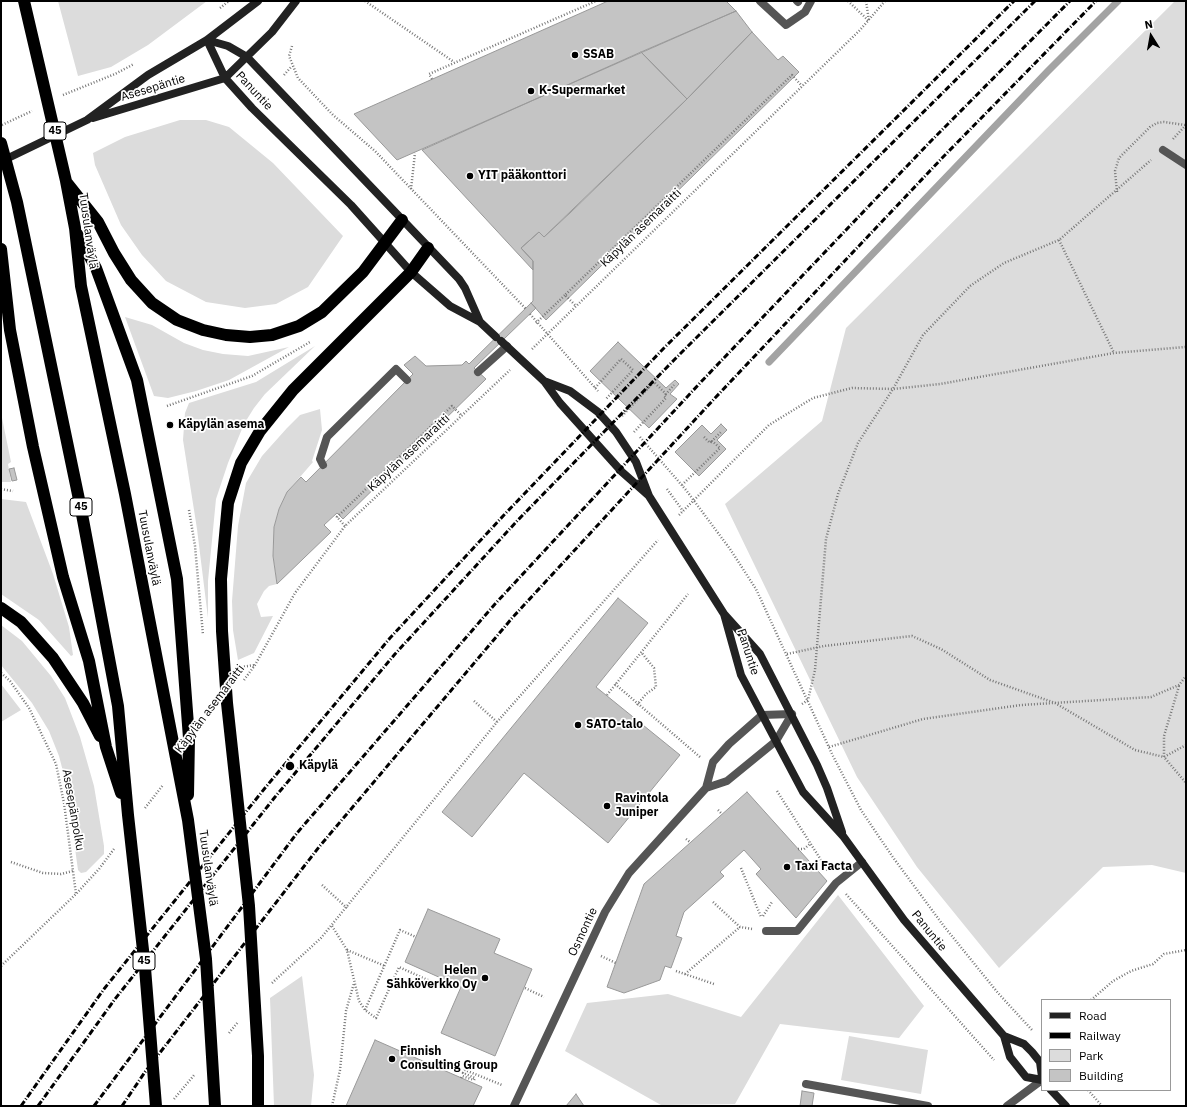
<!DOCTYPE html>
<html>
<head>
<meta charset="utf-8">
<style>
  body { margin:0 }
  #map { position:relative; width:1187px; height:1107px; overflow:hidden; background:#fff; font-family:"IBM Plex Sans",sans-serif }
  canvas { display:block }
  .frame { position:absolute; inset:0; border:2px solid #000; pointer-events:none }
  .legend { position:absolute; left:1041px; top:999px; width:130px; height:92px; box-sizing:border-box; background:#fff; border:1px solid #999; margin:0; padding:5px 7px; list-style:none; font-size:12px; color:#000 }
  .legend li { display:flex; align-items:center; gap:8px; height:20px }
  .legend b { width:20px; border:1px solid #999 }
  .north { position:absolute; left:1131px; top:16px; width:40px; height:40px; -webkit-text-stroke:3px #fff; paint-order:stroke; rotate:349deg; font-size:11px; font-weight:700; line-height:16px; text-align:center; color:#000 }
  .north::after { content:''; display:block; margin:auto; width:14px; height:18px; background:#000; clip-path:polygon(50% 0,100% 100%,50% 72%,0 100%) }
</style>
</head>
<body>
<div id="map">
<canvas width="1187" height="1107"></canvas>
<div class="frame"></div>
<ul class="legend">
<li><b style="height:5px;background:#222"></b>Road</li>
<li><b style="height:5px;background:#000"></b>Railway</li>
<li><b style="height:11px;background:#dcdcdc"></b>Park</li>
<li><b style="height:11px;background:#c4c4c4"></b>Building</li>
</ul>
<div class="north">N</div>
</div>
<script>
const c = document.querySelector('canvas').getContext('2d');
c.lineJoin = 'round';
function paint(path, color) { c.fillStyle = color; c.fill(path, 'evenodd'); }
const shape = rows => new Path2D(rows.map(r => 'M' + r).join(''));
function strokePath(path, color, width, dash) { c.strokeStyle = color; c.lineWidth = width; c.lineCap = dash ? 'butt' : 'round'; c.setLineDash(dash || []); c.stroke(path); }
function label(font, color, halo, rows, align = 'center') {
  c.font = font + ' "IBM Plex Sans",sans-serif'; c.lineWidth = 3.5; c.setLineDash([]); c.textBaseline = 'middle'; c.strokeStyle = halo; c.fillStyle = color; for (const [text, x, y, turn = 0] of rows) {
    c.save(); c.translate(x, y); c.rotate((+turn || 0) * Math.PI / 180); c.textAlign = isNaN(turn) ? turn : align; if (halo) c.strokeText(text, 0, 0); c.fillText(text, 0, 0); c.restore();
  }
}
const green = shape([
  [58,1,207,1,148,45,111,67,78,76],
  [1175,1,1186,1,1186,873,1152,865,1103,867,999,968,917,867,857,777,725,504,822,421,846,328],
  [180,120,206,120,229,127,273,163,343,236,308,287,276,304,245,308,206,302,166,281,142,255,121,225,95,165,93,153,125,137],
  [125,317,152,325,184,343,203,350,223,354,248,356,289,347,229,380,196,391,168,398,154,396],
  [315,346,265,394,254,408,244,424,228,463,216,499,208,581,208,618,197,529,183,440,185,413,189,403,256,382],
  [320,409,322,430,312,461,313,462,287,492,279,509,274,527,273,556,277,584,269,586,264,591,257,604,261,617,273,616,254,653,238,660,233,630,232,601,238,526,246,483,262,456,287,428,300,415],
  [1,413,11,462,8,464,11,482,1,482],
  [1,499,26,502,53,574,69,627,73,655,71,656,39,620,1,594],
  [1,625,22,641,51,676,65,698,80,737,94,786,104,846,104,854,86,872,81,873,78,870,66,783,59,756,49,731,32,703,1,665],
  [1,684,21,710,1,722],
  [838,895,924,1006,899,1038,780,1024,735,1104,661,1105,565,1051,587,1003,668,994,741,1017],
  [302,976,314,1075,311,1106,274,1106,270,998],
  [849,1036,928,1050,921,1094,841,1080]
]);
const stream = shape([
  [769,362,1048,71,1118,1]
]);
const building = shape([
  [608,1,726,1,736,11,397,160,354,114,608,1],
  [736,11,752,32,687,99,641,52,736,11],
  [752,32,778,60,783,56,799,72,546,320,531,303,533,301,533,261,521,248,539,232,544,237,570,213,687,99,752,32],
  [641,52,687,99,544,237,539,232,521,248,533,261,533,270,422,150,641,52],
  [531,303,536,308,474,368,486,379,343,519,337,513,324,525,331,532,277,584,273,556,274,527,279,509,287,492,301,477,306,482,413,374,404,365,415,356,426,366,462,365,466,361,469,364,531,303],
  [618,342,666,388,675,380,679,384,670,394,677,399,649,428,590,371,618,342],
  [721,424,727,430,717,440,726,449,699,476,675,452,702,425,711,434,721,424],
  [14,468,17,480,12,481,9,469,14,468],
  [618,598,648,623,596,687,680,755,608,843,524,773,472,837,442,812,618,598],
  [747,792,827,881,796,918,756,874,761,869,744,850,720,872,724,876,684,912,676,936,682,938,671,968,665,966,660,980,624,993,607,987,644,884,747,792],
  [428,909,500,939,494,953,532,969,495,1056,441,1033,461,987,405,962,428,909],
  [375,1040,482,1087,473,1106,346,1106,375,1040],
  [802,1091,814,1093,812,1106,800,1106,802,1091],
  [576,1094,584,1106,566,1106,576,1094]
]);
const path = shape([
  [365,1,454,62],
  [605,1,605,2],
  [848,1,869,21],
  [866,1,869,21],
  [220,8,229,1],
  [292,46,289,56,298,78,333,115,375,151,526,309],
  [284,75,292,66],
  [432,79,429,74,596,1],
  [63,95,115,74,134,64],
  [2,125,32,111],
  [1173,139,1186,125],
  [411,189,415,153],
  [1117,192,1115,171,1119,158,1150,127,1157,123,1164,122,1185,125],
  [1059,240,1114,353],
  [575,305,565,295,792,75,802,86],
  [530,314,598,391],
  [536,323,565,295],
  [532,349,860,30,885,1],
  [595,388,621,359,633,370,606,399],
  [167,406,252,376,310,342],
  [622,416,654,382,666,394,674,385],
  [634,432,666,398,664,396,666,394],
  [640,437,686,490,730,549,756,589,833,756,861,810,892,856,943,925,998,993,1032,1030],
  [704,437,710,443,712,441],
  [682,485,720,448,712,441,721,432],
  [1,489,13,491],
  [667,489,683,511],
  [189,510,195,546,203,635],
  [679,515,769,425,813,398,852,388,893,389,940,384,1114,353,1186,347],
  [345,526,337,517,452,406,462,416],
  [787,654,824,646,912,636,941,649,990,680,1055,703,1135,750,1164,757,1186,745],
  [241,667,255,665],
  [1,673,10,681,29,708,56,764,64,803,76,894],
  [244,680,255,665,295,593,345,526,510,370],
  [615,684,700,757],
  [1179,686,1164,736,1164,757,1186,783],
  [607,695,688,594],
  [474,701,497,722],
  [802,704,808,700,815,670,826,539,838,494,858,443,893,389,923,335,970,286,1004,263,1059,240,1151,160],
  [637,705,646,694,656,687,654,668,641,652],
  [829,747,923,719,1021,705,1151,697,1179,685,1186,676],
  [777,791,828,871],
  [145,808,163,785],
  [718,810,722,814],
  [686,839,690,842],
  [798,849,804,849,811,843],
  [11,862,43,873,61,874,73,871],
  [741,868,761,917],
  [322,885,347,908],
  [846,894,994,1060],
  [713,902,740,927,752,929],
  [763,916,772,902],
  [332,926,347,950,359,1001,365,1010,376,1018,399,967,441,986],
  [347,950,385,966],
  [601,956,616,963],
  [1,966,76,894,99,869,114,849],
  [676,971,714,984],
  [685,974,740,927],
  [272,983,321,938,497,722,658,540],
  [525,988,544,997],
  [1091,1000,1113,981,1131,971,1153,964,1164,954,1186,950],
  [365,1010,400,930,416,937],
  [229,1033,238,1022],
  [461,1078,462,1076,474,1080,475,1078,463,1073,465,1070,502,1085],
  [1088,1090,1102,1106],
  [174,1099,195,1074],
  [332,1106,340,1070,346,1011,354,983]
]);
const lane = shape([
  [760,1,786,25,805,12,811,1],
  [797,1,798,2],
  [1163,150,1186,165],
  [478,372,507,346],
  [323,465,320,459,327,437,396,369,407,380],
  [766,931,797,931,836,883,862,862],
  [806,1084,928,1106],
  [1007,1106,1042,1080]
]);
const street = shape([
  [706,788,727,781,776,741,792,714],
  [514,1106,605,912,629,873,706,788,713,762,729,744,762,715,792,714]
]);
const secondary = shape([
  [207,40,225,78,252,108,351,205,411,272,450,306,480,322,496,337],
  [207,40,228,46,247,57,459,279,465,288,480,322],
  [93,118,225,78,272,32,296,1],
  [2,161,87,120,148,75,207,40,258,1],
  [501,341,544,381,560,403,622,472,648,495],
  [544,381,570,391,598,412,616,432,636,462,649,496,724,614,760,654,817,765,827,788,842,832],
  [724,614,741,675,803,792,843,836,904,920,1004,1036,1010,1057,1026,1077,1042,1080],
  [1004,1036,1024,1044,1032,1052,1040,1062,1042,1077],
  [1051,1090,1066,1106]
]);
const highway = shape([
  [24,1,66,181,75,228,81,286,125,494,188,820,206,959,215,1106],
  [1,143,17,202,81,509,118,706,128,815,145,968,156,1106],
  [67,183,98,222,114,253,131,280,152,303,177,320,203,330,226,335,250,337,272,335,299,326,322,312,363,272,402,220],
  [78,235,96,268,137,380,177,579,189,738,188,795],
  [1,249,10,330,33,447,63,577,89,661,106,747,121,793],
  [1,608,21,622,53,658,83,703,100,736],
  [258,1106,258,1056,249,906,227,703,222,631,221,579,228,503,241,463,260,431,293,390,411,272,428,248]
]);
const rail = shape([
  [21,1106,104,989,265,788,390,638,504,515,664,348,1014,1],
  [38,1106,115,999,275,797,395,654,517,521,675,359,1035,1],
  [94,1106,297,833,495,604,700,383,929,143,1070,1],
  [122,1106,145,1072,319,847,513,617,715,398,944,156,1096,1]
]);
const markers = [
  [575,55,4,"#000"],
  [531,91,4,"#000"],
  [470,176,4,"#000"],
  [170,425,4,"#000"],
  [578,725,4,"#000"],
  [290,766,5,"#000"],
  [607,806,4,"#000"],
  [787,867,4,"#000"],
  [485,978,4,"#000"],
  [392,1059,4,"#000"]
];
const shields = [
  [55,131,22],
  [81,507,22],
  [144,961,22]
];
const shieldNames = [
  ["45",55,131],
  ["45",81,507],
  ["45",144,961]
];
const poiNames = [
  ["SSAB",583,55],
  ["K-Supermarket",539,91],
  ["YIT pääkonttori",478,176],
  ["Käpylän asema",178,425],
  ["SATO-talo",586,725],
  ["Käpylä",299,766],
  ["Ravintola",615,799],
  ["Juniper",615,813],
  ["Taxi Facta",795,867],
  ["Helen",477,971,"right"],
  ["Sähköverkko Oy",477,985,"right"],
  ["Finnish",400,1052],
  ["Consulting Group",400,1066]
];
const streetNames = [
  ["Asesepäntie",153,88,-17],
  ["Panuntie",254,91,47],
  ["Käpylän asemaraitti",641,228,-44],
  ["Tuusulanväylä",88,231,82],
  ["Käpylän asemaraitti",409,453,-43],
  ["Tuusulanväylä",149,548,79],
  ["Panuntie",748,652,72],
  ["Käpylän asemaraitti",210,709,-53],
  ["Asesepänpolku",73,810,80],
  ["Tuusulanväylä",208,868,82],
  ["Panuntie",929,931,51],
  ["Osmontie",583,932,-65]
];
paint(green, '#dcdcdc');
strokePath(stream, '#a3a3a3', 7);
paint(building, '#c4c4c4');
strokePath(building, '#999', 1);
strokePath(path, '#777', 2.5, [1, 2]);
strokePath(lane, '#555', 8);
strokePath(street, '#555', 8);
strokePath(secondary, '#222', 8);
strokePath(highway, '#000', 12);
strokePath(rail, '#000', 3, [6, 2, 1, 2]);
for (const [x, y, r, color] of markers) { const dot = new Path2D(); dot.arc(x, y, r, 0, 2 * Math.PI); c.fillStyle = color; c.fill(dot); strokePath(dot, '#fff', 1.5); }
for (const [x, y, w] of shields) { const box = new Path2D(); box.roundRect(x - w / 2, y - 9, w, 18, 3); c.fillStyle = '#fff'; c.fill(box); strokePath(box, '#000', 1); }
label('bold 11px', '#000', null, shieldNames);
label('bold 12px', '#000', '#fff', poiNames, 'left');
label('12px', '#000', '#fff', streetNames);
</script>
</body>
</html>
